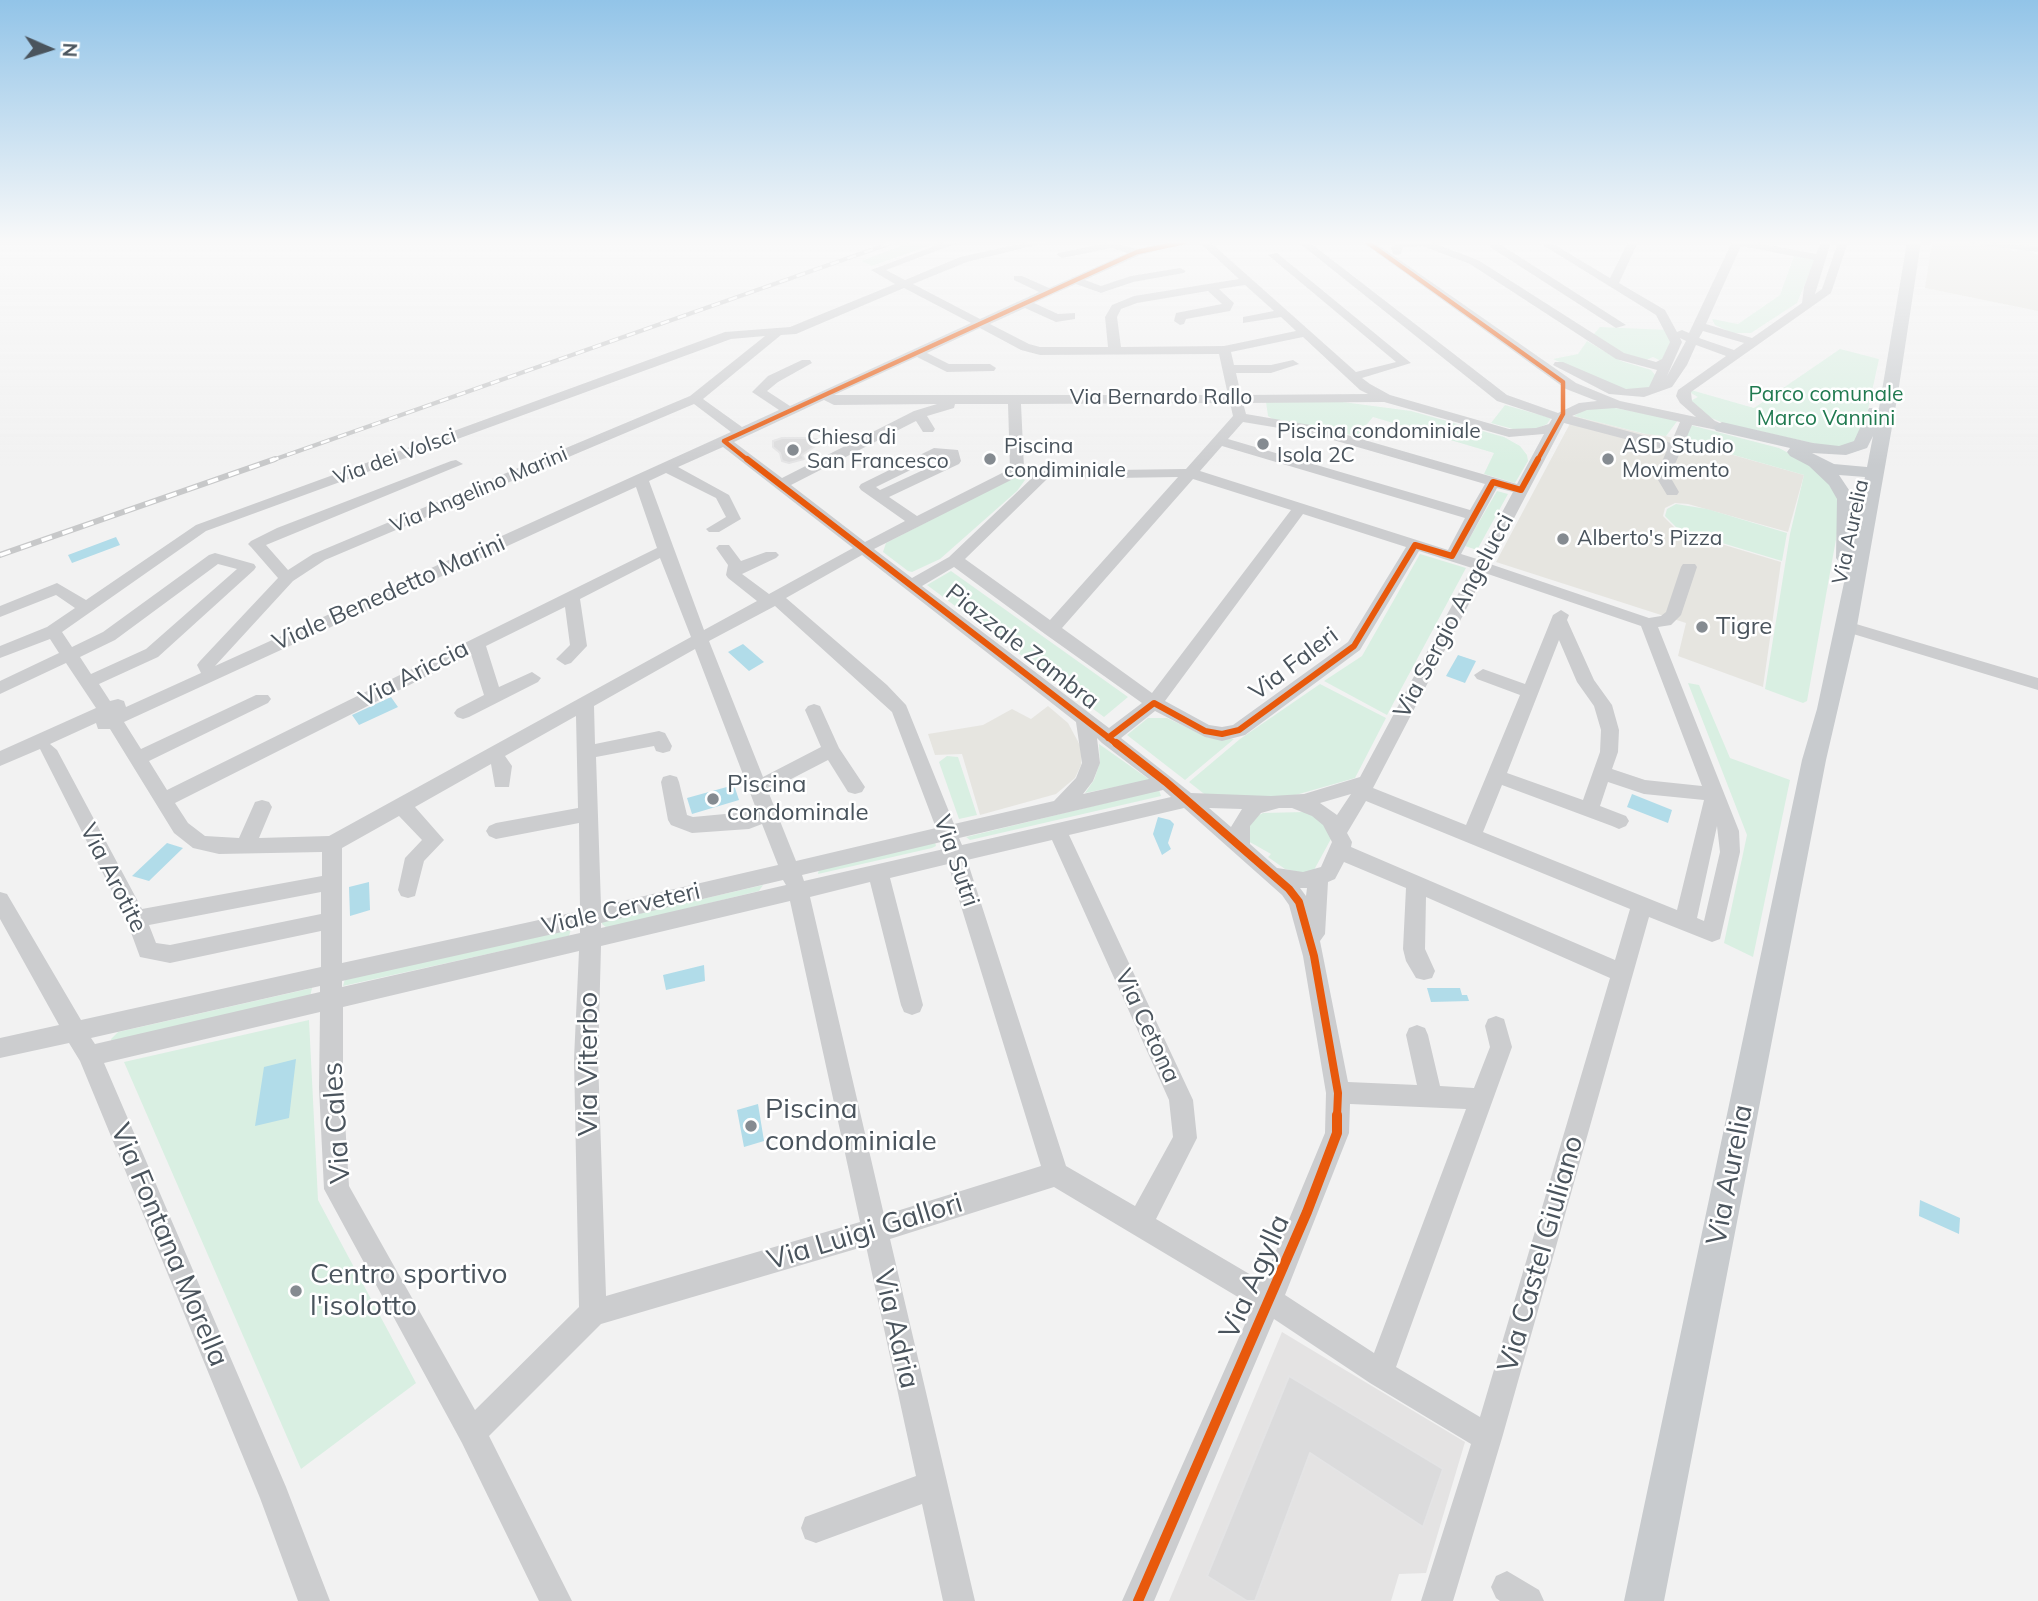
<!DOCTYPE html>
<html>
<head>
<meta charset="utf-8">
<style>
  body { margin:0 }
  #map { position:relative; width:2038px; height:1601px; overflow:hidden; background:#f2f2f2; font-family:Mulish,sans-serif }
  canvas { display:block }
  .north { position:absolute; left:14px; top:14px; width:70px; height:70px; -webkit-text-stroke:5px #fff; paint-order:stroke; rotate:93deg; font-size:19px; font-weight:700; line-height:28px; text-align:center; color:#4a545d }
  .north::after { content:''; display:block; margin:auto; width:24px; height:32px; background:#4a545d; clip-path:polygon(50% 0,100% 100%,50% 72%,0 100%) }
</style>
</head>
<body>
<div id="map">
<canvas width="2038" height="1601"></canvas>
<div class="north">N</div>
</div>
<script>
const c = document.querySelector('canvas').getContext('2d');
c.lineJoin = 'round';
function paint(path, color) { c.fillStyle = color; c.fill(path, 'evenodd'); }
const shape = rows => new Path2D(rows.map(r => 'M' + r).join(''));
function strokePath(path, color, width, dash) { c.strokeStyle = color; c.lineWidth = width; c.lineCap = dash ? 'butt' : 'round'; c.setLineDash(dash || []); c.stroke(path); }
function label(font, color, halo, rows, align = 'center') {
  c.font = font + ' Mulish,sans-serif'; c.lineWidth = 5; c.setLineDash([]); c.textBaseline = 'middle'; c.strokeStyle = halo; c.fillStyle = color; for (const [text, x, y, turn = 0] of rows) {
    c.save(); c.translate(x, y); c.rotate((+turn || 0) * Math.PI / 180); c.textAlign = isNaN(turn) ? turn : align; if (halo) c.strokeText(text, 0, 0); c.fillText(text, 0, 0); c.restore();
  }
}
const commercial = shape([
  [1932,242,1967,242,1991,247,1996,245,2017,252,2022,248,2038,255,2038,311,1925,288],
  [1574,416,1645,434,1655,433,1804,475,1788,532,1688,504,1675,503,1665,508,1663,516,1678,531,1781,562,1763,687,1678,656,1686,623,1496,562],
  [1048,706,1068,723,1082,749,1081,765,1075,778,1056,794,980,815,962,754,935,755,928,734,983,725,1012,709,1031,719]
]);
const education = shape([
  [1282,1332,1465,1442,1426,1573,1399,1574,1391,1601,1169,1601]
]);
const green = shape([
  [911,242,940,242,872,266,861,261],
  [1794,256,1815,260,1797,303,1751,333,1732,333,1715,325,1712,319,1738,324,1780,295],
  [1600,327,1670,330,1672,344,1661,361,1653,357,1642,362,1622,355,1593,335],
  [1587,341,1621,361,1651,370,1656,376,1650,389,1626,392,1553,359,1578,354],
  [1840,349,1879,359,1862,437,1839,449,1723,423,1709,417,1690,401,1698,397,1689,392,1691,390,1754,408],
  [1266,402,1343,402,1411,411,1504,437,1520,446,1527,455,1528,461,1515,483,1484,474,1494,453,1373,417,1357,436,1274,420,1268,416],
  [1505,405,1551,418,1547,424,1536,429,1513,429,1491,423],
  [1610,407,1678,420,1666,436,1646,434,1574,416,1585,409],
  [1690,425,1779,448,1815,467,1836,493,1840,517,1807,701,1803,703,1765,689,1790,534,1804,475,1681,440],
  [1016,476,1025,480,1017,491,940,559,912,572,908,571,883,552,886,543],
  [1497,491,1508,494,1477,550,1465,546],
  [1676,504,1707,509,1787,533,1782,561,1679,530,1665,516,1667,509],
  [1420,554,1466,568,1387,715,1324,681,1362,656],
  [951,571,1128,697,1104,717,927,585],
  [1688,683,1699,685,1730,758,1790,780,1753,957,1724,943,1747,835],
  [1320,684,1386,718,1355,778,1292,796,1208,797,1189,782,1240,739],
  [1148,718,1167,718,1209,738,1234,739,1185,780,1127,735],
  [1099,744,1150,780,1085,793,1094,780,1100,762],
  [947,756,958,757,977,815,959,819,939,762],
  [1159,790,1161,796,970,840,966,837],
  [1304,812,1321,819,1332,837,1314,870,1308,874,1285,869,1268,857,1271,854,1248,841,1245,831,1257,816,1263,813],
  [935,842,936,846,932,848,818,874,819,868],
  [763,885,759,891,607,928,602,924,602,922],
  [571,929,569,936,343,986,345,979],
  [312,988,310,997,112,1042,111,1039,118,1032],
  [309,1020,318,1200,416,1383,301,1469,124,1062]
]);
const water = shape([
  [116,537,120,545,72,563,68,555],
  [743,644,764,662,749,671,728,652],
  [1458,655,1476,661,1465,683,1446,676],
  [391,697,398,707,359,725,352,715],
  [734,785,739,800,692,814,687,798],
  [1632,794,1672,810,1668,823,1627,807],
  [1158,817,1170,820,1174,824,1168,843,1171,849,1162,855,1153,834],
  [167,843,183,848,149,881,132,876],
  [369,882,370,910,350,916,349,887],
  [704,965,705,981,666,990,663,975],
  [1427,988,1460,988,1462,995,1467,995,1469,1001,1431,1002],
  [296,1059,289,1118,255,1126,264,1067],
  [758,1104,764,1141,744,1147,737,1110],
  [1920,1200,1960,1218,1959,1234,1919,1216]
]);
const building = shape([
  [782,438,807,438,824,440,802,455,804,459,789,463,782,461,780,453,773,447,773,441,782,438],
  [1289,1376,1443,1469,1423,1527,1310,1453,1255,1601,1247,1601,1207,1576,1289,1376]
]);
const minor = shape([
  [945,242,960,242,886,270,905,280,960,257,1029,242,1048,242,967,262,913,284,980,319,1039,292,1014,280,1014,276,1022,276,1049,288,1127,253,1112,248,1062,258,1057,255,1058,253,1112,242,1137,249,1171,242,1190,242,1140,255,1085,280,1101,286,1131,276,1180,268,1186,271,1184,273,1133,282,1101,293,1076,284,1034,303,1058,314,1075,313,1075,319,1056,322,1025,308,990,324,1029,344,1040,347,1108,347,1105,317,1112,305,1134,296,1239,279,1199,242,1210,242,1356,372,1396,362,1268,255,1277,253,1411,363,1362,378,1370,384,1390,395,1509,429,1536,428,1549,424,1552,419,1497,401,1298,242,1309,242,1507,395,1558,413,1579,403,1597,401,1566,389,1362,242,1374,242,1576,383,1620,401,1696,417,1680,403,1676,396,1678,390,1726,356,1696,345,1687,365,1672,387,1644,397,1609,394,1553,365,1555,362,1563,362,1626,389,1649,387,1657,370,1616,359,1470,264,1422,246,1403,247,1401,254,1397,255,1393,254,1391,248,1396,242,1430,242,1478,260,1624,353,1656,362,1662,359,1670,342,1656,315,1538,242,1550,242,1610,278,1628,242,1638,242,1619,283,1665,310,1677,332,1682,330,1689,333,1732,242,1753,242,1816,254,1821,242,1831,242,1815,294,1822,289,1838,242,1848,242,1831,293,1691,392,1692,401,1715,421,1729,427,1722,431,1692,425,1672,471,1672,480,1679,492,1677,495,1667,495,1658,480,1658,471,1667,450,1564,423,1490,564,1649,618,1661,616,1666,612,1681,567,1683,564,1695,564,1697,567,1681,615,1671,625,1658,627,1739,831,1740,852,1720,939,1712,942,1649,917,1502,1438,1453,1601,1421,1601,1471,1444,1370,1383,1274,1319,1154,1601,1122,1601,1253,1306,1054,1187,890,1239,975,1601,943,1601,922,1504,816,1543,805,1539,801,1528,805,1517,916,1476,866,1246,601,1324,489,1436,572,1601,539,1601,462,1443,324,1189,319,1088,320,1012,104,1063,286,1487,330,1601,298,1601,260,1498,80,1061,69,1043,0,1058,0,1038,59,1025,0,919,0,892,7,894,81,1020,321,967,321,931,170,963,140,957,126,919,40,749,0,766,0,751,96,708,66,663,0,694,0,681,59,653,50,639,0,658,0,646,47,627,75,608,56,595,0,617,0,606,57,583,86,600,196,525,725,332,790,327,895,284,871,270,945,242],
  [1741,246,1814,260,1804,287,1802,303,1752,338,1706,324,1741,246],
  [1245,285,1274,311,1243,317,1243,323,1281,317,1296,331,1224,346,1121,347,1117,317,1121,309,1137,303,1208,291,1222,304,1176,313,1174,321,1180,325,1184,324,1186,319,1230,311,1234,303,1219,289,1245,285],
  [904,288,971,323,790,406,767,391,778,382,812,363,810,360,802,360,768,376,752,392,779,410,742,427,703,399,781,335,796,334,904,288],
  [980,328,1021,350,1040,355,1219,354,1228,395,834,395,917,357,947,372,994,371,996,368,990,364,949,364,927,353,980,328],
  [1703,331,1744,343,1734,350,1699,338,1703,331],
  [765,336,690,396,313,554,288,570,266,545,463,464,456,460,451,461,277,528,251,541,248,544,251,547,278,578,200,661,197,665,201,673,126,707,124,701,118,699,110,701,99,684,158,657,254,570,256,567,254,564,215,553,209,555,103,632,72,647,62,632,206,531,731,339,765,336],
  [1303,337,1360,390,1368,394,1241,395,1236,373,1271,373,1299,364,1293,360,1271,365,1234,365,1231,352,1303,337],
  [1680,338,1686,341,1667,376,1682,342,1680,338],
  [824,400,834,405,937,404,914,411,782,478,734,442,824,400],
  [1384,402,1509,437,1544,434,1517,484,1316,426,1246,414,1243,403,1384,402],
  [1230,403,1233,416,1186,469,1043,471,1024,468,1021,404,1230,403],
  [694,404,731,432,215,666,293,581,325,560,694,404],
  [955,404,1008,404,1010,469,917,516,889,497,959,464,961,461,958,450,934,448,861,484,859,487,861,490,905,521,865,542,791,485,916,421,923,432,933,432,935,429,927,416,954,408,955,404],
  [1616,408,1680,422,1671,443,1572,416,1587,410,1616,408],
  [1243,422,1309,433,1485,484,1470,510,1228,439,1243,422],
  [1222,446,1465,518,1448,550,1200,471,1222,446],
  [723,447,853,548,769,594,742,574,776,558,779,555,776,552,766,552,741,561,729,545,719,545,716,548,728,565,726,575,728,578,757,601,704,630,649,481,666,473,716,498,726,517,706,529,709,532,719,532,741,519,729,495,678,467,723,447],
  [941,455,946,456,947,459,880,490,876,487,941,455],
  [1019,476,1032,478,949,557,912,578,874,549,1019,476],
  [1178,477,1050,620,965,559,1047,479,1178,477],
  [1193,479,1291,510,1152,693,1062,628,1193,479],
  [636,487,657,548,167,790,149,761,268,703,271,699,268,695,256,695,141,749,124,722,636,487],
  [1497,488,1513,492,1477,559,1461,554,1497,488],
  [1303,514,1406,547,1348,642,1233,725,1222,727,1209,725,1165,701,1303,514],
  [1419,551,1472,568,1360,777,1304,794,1271,796,1191,793,1121,738,1155,711,1205,737,1222,741,1245,735,1360,650,1419,551],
  [862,555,1076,722,1082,763,1076,778,1054,801,954,824,906,705,887,685,786,598,862,555],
  [660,558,691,637,329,836,259,838,272,807,269,802,262,800,255,802,239,838,205,836,188,823,175,803,471,654,484,695,457,709,454,713,457,717,463,719,469,717,538,682,541,678,532,672,499,687,486,646,565,607,570,645,556,659,565,665,571,663,587,646,580,599,660,558],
  [218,564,237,569,146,649,91,674,80,657,115,640,218,564],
  [954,567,1045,634,1142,703,1109,728,922,586,954,567],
  [1485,573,1641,626,1702,786,1645,780,1612,769,1618,752,1619,730,1612,705,1594,680,1567,620,1569,615,1561,610,1553,615,1525,684,1483,669,1474,675,1477,679,1520,695,1466,825,1373,788,1485,573],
  [775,606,892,712,936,828,796,861,768,791,828,760,848,792,855,794,862,792,865,787,839,748,820,706,814,704,808,706,805,710,821,747,763,777,709,641,775,606],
  [1559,640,1577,682,1594,706,1601,730,1600,752,1583,800,1507,773,1559,640],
  [695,649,757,811,693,817,687,815,679,782,677,777,670,775,663,777,661,782,668,820,671,825,692,833,749,829,762,824,778,865,601,906,596,757,654,746,656,751,663,753,670,751,672,746,665,733,659,731,595,744,594,706,695,649],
  [576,716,578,808,496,823,489,826,486,831,489,836,496,839,579,823,580,911,342,963,342,848,399,816,422,840,405,858,398,890,401,896,408,898,415,896,424,861,444,840,415,807,491,764,495,787,509,787,512,766,505,756,576,716],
  [96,723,98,729,110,729,174,833,193,848,219,854,322,852,322,876,142,909,57,750,50,744,96,723],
  [1097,738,1102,743,1149,779,1083,794,1093,781,1100,763,1097,738],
  [1608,782,1644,794,1704,800,1677,910,1483,832,1502,785,1612,826,1619,829,1626,826,1629,821,1626,816,1600,806,1608,782],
  [1163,790,1171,797,962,845,959,838,1163,790],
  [1351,794,1337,815,1320,803,1351,794],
  [1366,801,1630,909,1615,960,1351,847,1352,842,1347,833,1366,801],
  [1184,808,1282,895,1289,905,1303,956,1326,1093,1325,1133,1263,1282,1156,1219,1197,1138,1193,1100,1069,835,1184,808],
  [1209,808,1242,809,1231,827,1209,808],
  [1279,808,1292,808,1312,816,1323,825,1332,842,1321,867,1303,872,1277,868,1250,844,1250,826,1261,813,1279,808],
  [1717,826,1720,852,1704,921,1697,918,1717,826],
  [1052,840,1169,1100,1173,1137,1135,1206,1066,1166,967,860,1052,840],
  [941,842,944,849,804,881,802,875,941,842],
  [1344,862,1406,888,1403,949,1406,961,1416,978,1424,980,1432,978,1435,971,1425,949,1426,897,1610,978,1480,1417,1396,1367,1512,1047,1504,1019,1496,1016,1488,1019,1485,1026,1490,1047,1474,1088,1440,1086,1428,1035,1425,1028,1417,1025,1409,1028,1406,1035,1417,1085,1348,1082,1320,941,1325,934,1328,882,1335,879,1344,862],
  [948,864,1041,1166,884,1215,810,897,870,882,901,1005,904,1012,912,1015,920,1012,923,1005,890,878,948,864],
  [783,880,786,885,601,928,601,923,783,880],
  [1300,888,1307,888,1306,896,1300,888],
  [321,892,321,914,170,945,156,943,149,925,321,892],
  [790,901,860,1222,606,1296,598,1059,601,946,790,901],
  [580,928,580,933,342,987,342,981,580,928],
  [579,951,574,1059,579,1307,475,1410,349,1186,343,1088,343,1007,579,951],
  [320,986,320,992,95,1044,91,1038,320,986],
  [1350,1104,1466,1109,1374,1353,1285,1295,1349,1133,1350,1104],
  [1975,242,2038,246,2038,252,1980,245,1975,242],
  [1490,243,1498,243,1626,325,1616,328,1490,247,1490,243],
  [1846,621,2038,678,2038,690,1840,630,1838,626,1846,621],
  [1507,1571,1539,1590,1544,1601,1500,1601,1496,1598,1491,1587,1496,1576,1507,1571]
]);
const major = shape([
  [1907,242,1921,242,1898,393,1857,626,1826,760,1664,1601,1624,1601,1802,760,1817,709,1848,564,1839,562,1836,558,1837,499,1829,485,1809,466,1790,456,1787,452,1790,448,1716,431,1713,427,1722,422,1813,443,1839,446,1854,441,1869,408,1879,408,1907,242],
  [1873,436,1867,467,1834,464,1812,453,1846,455,1867,448,1873,436],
  [1839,475,1865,477,1856,524,1855,499,1839,475]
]);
const railFar1 = shape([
  [270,461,894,242]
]);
const rail = shape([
  [0,555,275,459]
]);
const cyclewayFar3 = shape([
  [1367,242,1563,382,1563,414,1537,461],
  [749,461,724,441,1137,252,1185,242]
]);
const cyclewayFar2 = shape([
  [747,459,1118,745],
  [1108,738,1154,703,1205,731,1222,734,1239,730,1354,646,1415,545,1452,556,1493,482,1521,490,1538,459]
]);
const cyclewayFar1 = shape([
  [1116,743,1166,782,1289,889,1299,902,1314,956,1338,1093,1337,1117]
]);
const cycleway = shape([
  [1138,1601,1307,1212,1337,1133,1337,1115]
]);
const markers = [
  [1263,444,7,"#858b91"],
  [793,450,7,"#858b91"],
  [990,459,7,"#858b91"],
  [1608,459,7,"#858b91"],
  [1563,539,7,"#858b91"],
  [1702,627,7,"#858b91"],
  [713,799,7,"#858b91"],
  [751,1126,7,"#858b91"],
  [296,1291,7,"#858b91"]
];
const farParknames = [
  ["Parco comunale",1826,395],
  ["Marco Vannini",1826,419]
];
const farStreetnames = [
  ["Via Bernardo Rallo",1161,398],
  ["Via dei Volsci",395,457,-20],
  ["Via Angelino Marini",479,490,-23],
  ["Via Aurelia",1851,532,-78]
];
const farPoinames = [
  ["Piscina condominiale",1277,432],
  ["Isola 2C",1277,456],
  ["Chiesa di",807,438],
  ["San Francesco",807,462],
  ["Piscina",1004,447],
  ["condiminiale",1004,471],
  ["ASD Studio",1622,447],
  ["Movimento",1622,471],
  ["Alberto's Pizza",1577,539]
];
const streetNames = [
  ["Viale Benedetto Marini",389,593,-24],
  ["Via Sergio Angelucci",1454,616,-62],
  ["Piazzale Zambra",1022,647,38],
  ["Via Faleri",1294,664,-37],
  ["Via Ariccia",414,674,-27],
  ["Via Sutri",956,861,71],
  ["Via Arotite",113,878,63],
  ["Viale Cerveteri",621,909,-13],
  ["Via Cetona",1147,1026,65]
];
const poiNames = [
  ["Tigre",1716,627],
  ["Piscina",727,785],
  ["condominale",727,813]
];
const nearStreetnames = [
  ["Via Viterbo",589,1064,-90],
  ["Via Cales",337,1123,-94],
  ["Via Aurelia",1730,1175,-79],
  ["Via Luigi Gallori",865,1232,-17],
  ["Via Fontana Morella",169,1245,67],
  ["Via Castel Giuliano",1541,1254,-74],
  ["Via Agylla",1255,1277,-66],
  ["Via Adria",896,1329,77]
];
const nearPoinames = [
  ["Piscina",765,1110],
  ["condominiale",765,1142],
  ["Centro sportivo",310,1275],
  ["l'isolotto",310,1307]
];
paint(commercial, '#e6e5e0');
paint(education, '#e4e3e3');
paint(green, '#d9efe2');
paint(water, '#b1dce9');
paint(building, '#dbdbdc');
strokePath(building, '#e4e4e5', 2);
paint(minor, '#cccdcf');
paint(major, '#c8cbce');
strokePath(railFar1, '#c7c8c9', 4.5);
strokePath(rail, '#c7c8c9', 6);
strokePath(railFar1, '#fff', 2.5, [9]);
strokePath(rail, '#fff', 3.5, [11]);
strokePath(cyclewayFar3, '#e8590c', 4.5);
strokePath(cyclewayFar2, '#e8590c', 6);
strokePath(cyclewayFar1, '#e8590c', 8);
strokePath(cycleway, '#e8590c', 10);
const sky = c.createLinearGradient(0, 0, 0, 466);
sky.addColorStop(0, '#92c4e8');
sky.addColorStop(0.52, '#f9f9f9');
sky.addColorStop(1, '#f9f9f900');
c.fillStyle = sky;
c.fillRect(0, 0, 2038, 466);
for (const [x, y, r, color] of markers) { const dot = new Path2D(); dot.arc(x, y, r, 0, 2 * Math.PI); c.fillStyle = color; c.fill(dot); strokePath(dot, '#fff', 2.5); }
label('21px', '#207a50', '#fff', farParknames);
label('21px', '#4a545d', '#fff', farStreetnames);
label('21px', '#4a545d', '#fff', farPoinames, 'left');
label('24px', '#4a545d', '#fff', streetNames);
label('24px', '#4a545d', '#fff', poiNames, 'left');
label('28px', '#4a545d', '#fff', nearStreetnames);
label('28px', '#4a545d', '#fff', nearPoinames, 'left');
</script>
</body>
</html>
